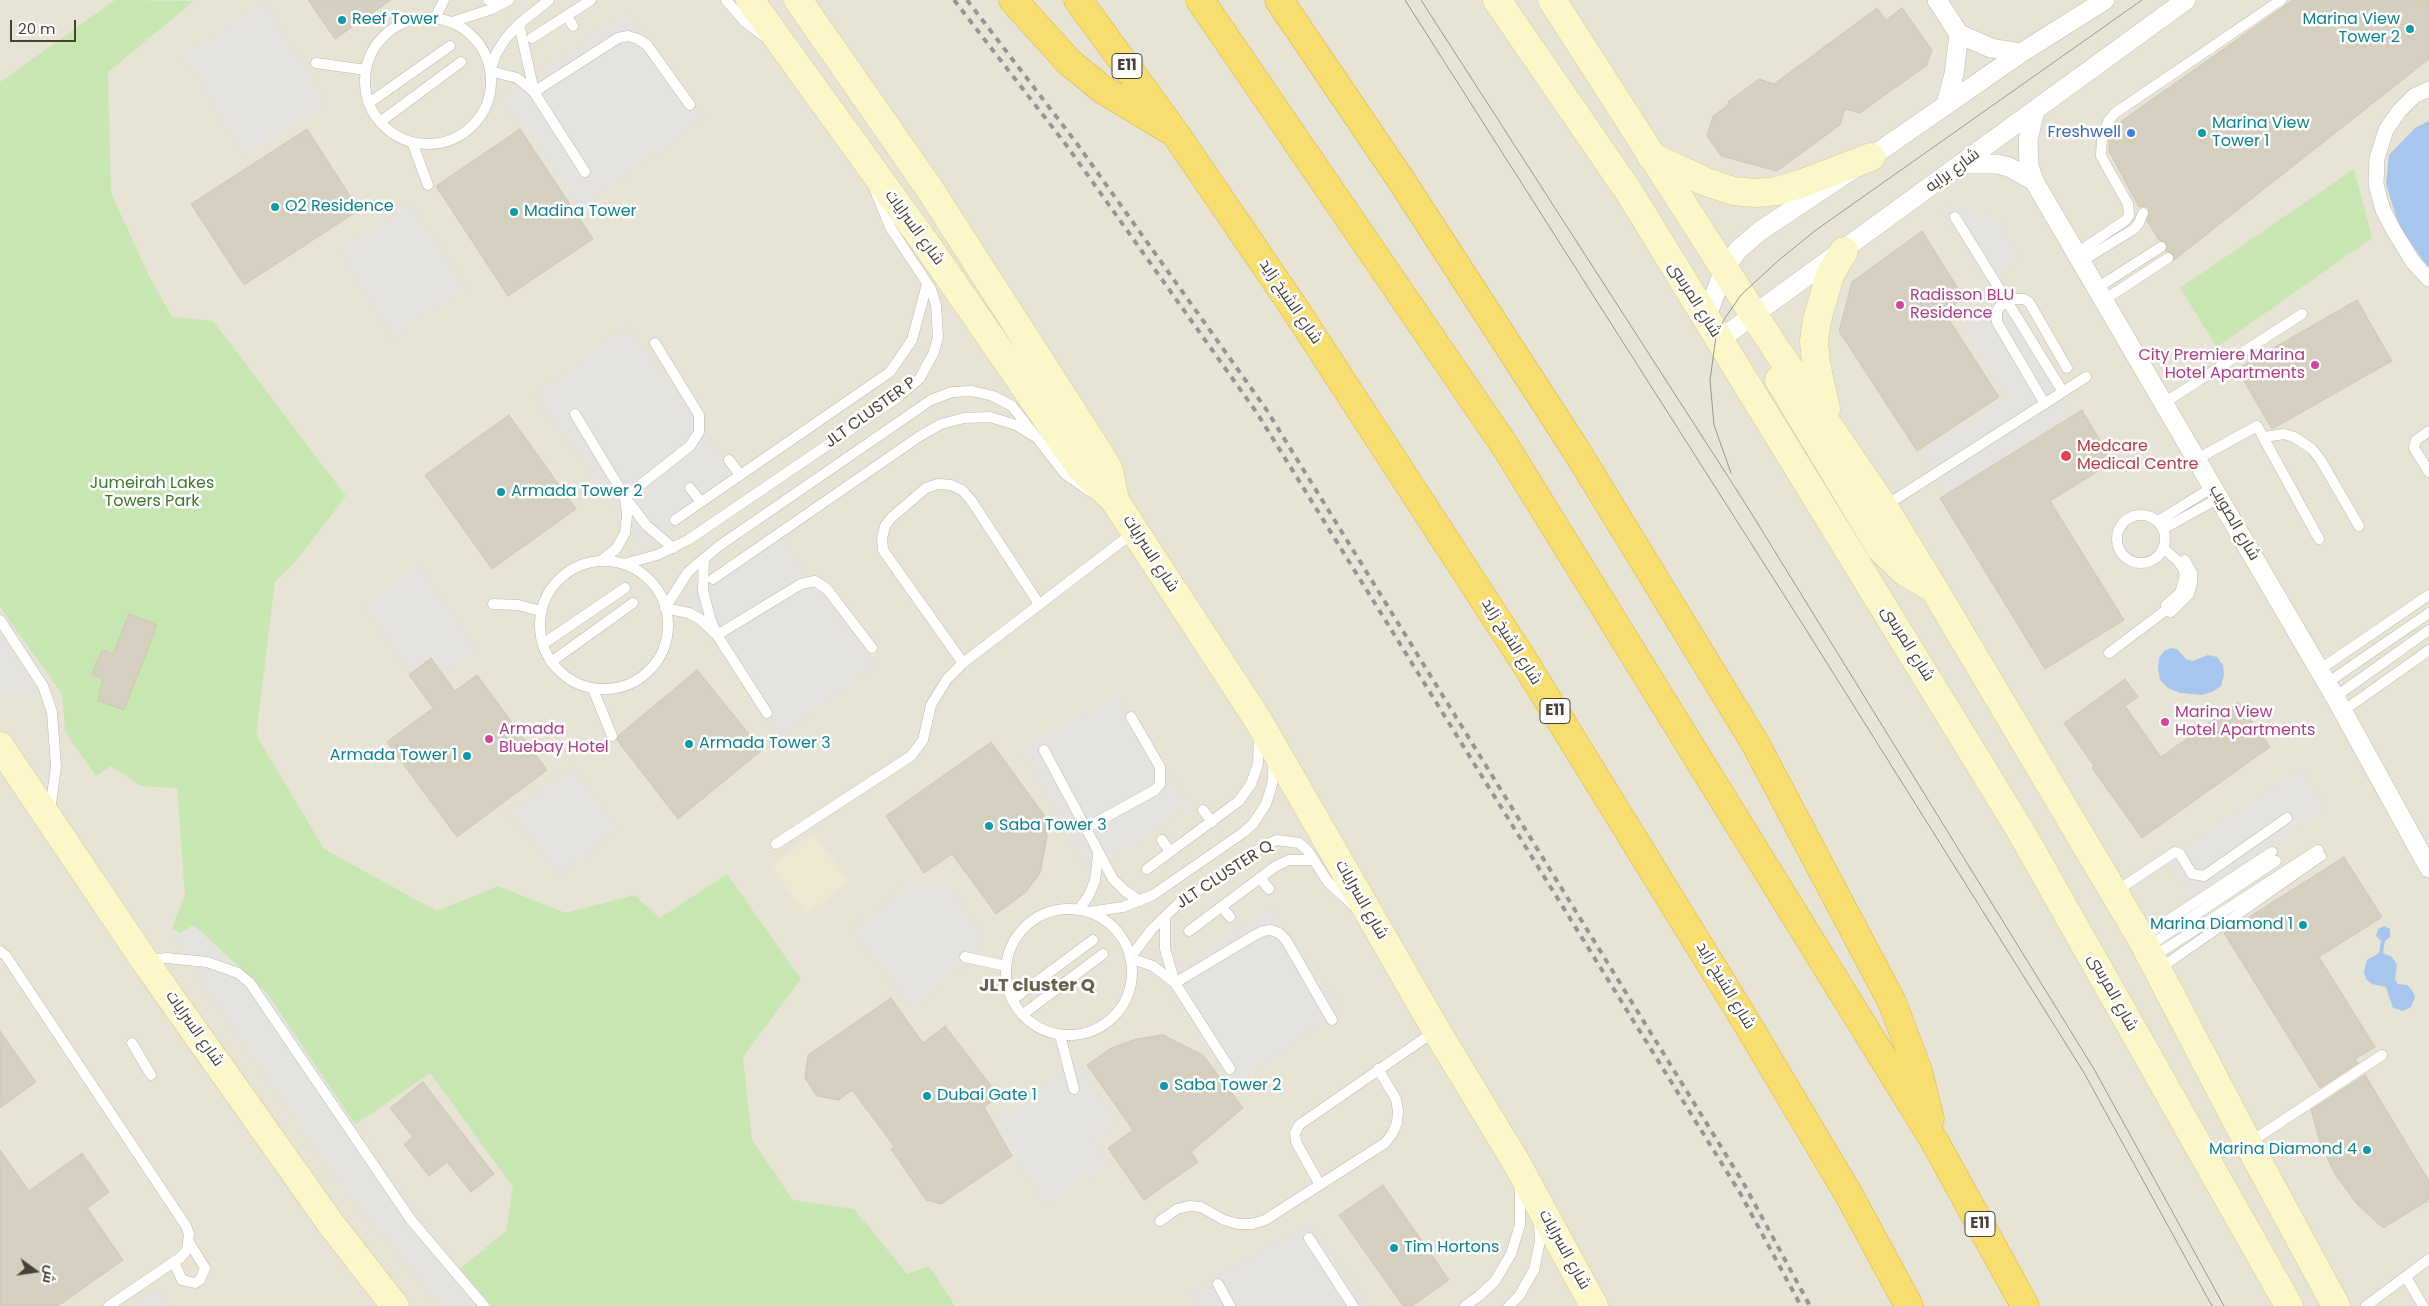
<!DOCTYPE html>
<html>
<head>
<meta charset="utf-8">
<style>
  body { margin:0 }
  #map { position:relative; width:2429px; height:1306px; overflow:hidden; background:#f3f1e8; font-family:Poppins,Cairo,sans-serif }
  canvas { display:block }
  .north { position:absolute; left:10px; top:1246px; width:50px; height:50px; -webkit-text-stroke:4px #fff; paint-order:stroke; rotate:104deg; font-size:14px; font-weight:700; line-height:20px; text-align:center; color:#464237 }
  .north::after { content:''; display:block; margin:auto; width:18px; height:22px; background:#464237; clip-path:polygon(50% 0,100% 100%,50% 72%,0 100%) }
  .scale { position:absolute; left:10px; top:20px; width:66px; height:22px; box-sizing:border-box; border:2px solid #464237; border-top:0; padding-left:6px; font-size:15px; line-height:18px; white-space:nowrap; color:#464237; -webkit-text-stroke:4px #fff; paint-order:stroke }
</style>
</head>
<body>
<div id="map">
<canvas width="2429" height="1306"></canvas>
<div class="north">ش</div>
<div class="scale">20 m</div>
</div>
<script>
const c = document.querySelector('canvas').getContext('2d');
c.lineJoin = 'round';
function paint(path, color) { c.fillStyle = color; c.fill(path, 'evenodd'); }
const shape = rows => new Path2D(rows.map(r => 'M' + r).join(''));
function strokePath(path, color, width, dash) { c.strokeStyle = color; c.lineWidth = width; c.lineCap = dash ? 'butt' : 'round'; c.setLineDash(dash || []); c.stroke(path); }
function label(font, color, halo, rows, align = 'center') {
  c.font = font + ' Poppins,Cairo,sans-serif'; c.lineWidth = 5; c.setLineDash([]); c.textBaseline = 'middle'; c.strokeStyle = halo; c.fillStyle = color; for (const [text, x, y, turn = 0] of rows) {
    c.save(); c.translate(x, y); c.rotate((+turn || 0) * Math.PI / 180); c.textAlign = isNaN(turn) ? turn : align; if (halo) c.strokeText(text, 0, 0); c.fillText(text, 0, 0); c.restore();
  }
}
const residential = shape([
  [0,0,2429,0,2429,1306,0,1306]
]);
const education = shape([
  [814,833,849,882,806,915,770,866]
]);
const green = shape([
  [115,0,194,1,108,72,111,193,150,278,172,317,213,321,346,496,296,561,275,582,256,735,324,849,437,911,498,886,566,913,634,895,660,918,727,874,801,979,743,1057,752,1140,793,1200,854,1209,907,1274,929,1266,955,1306,485,1306,457,1271,506,1231,513,1187,430,1073,346,1131,233,965,172,929,185,894,177,788,141,786,111,766,96,776,65,732,62,694,0,607,0,82],
  [2354,169,2372,238,2217,347,2180,288]
]);
const parking = shape([
  [264,3,328,103,245,155,182,56],
  [627,9,705,118,580,208,502,100],
  [410,202,466,287,392,338,339,252],
  [1954,205,1997,219,2023,260,1987,283,1942,213],
  [2003,303,2072,415,1949,493,1922,451,2006,398,1963,328],
  [626,326,741,481,644,547,535,396],
  [776,532,875,665,780,737,683,602],
  [419,566,477,651,421,690,363,606],
  [0,635,39,694,3,696,0,691],
  [1117,694,1190,803,1091,876,1020,749],
  [571,766,620,828,559,876,510,814],
  [2302,768,2328,807,2193,899,2166,860],
  [910,883,950,888,984,934,973,959,910,1008,852,928],
  [1270,907,1343,1008,1233,1088,1162,980],
  [194,925,267,993,377,1157,447,1254,492,1306,440,1306,331,1174,207,991,189,959,172,937],
  [1079,1063,1119,1123,1093,1140,1109,1164,1046,1205,992,1120],
  [1309,1223,1372,1306,1200,1306,1190,1291],
  [157,1289,170,1306,131,1306]
]);
const water = shape([
  [2429,121,2429,269,2399,226,2386,184,2389,155,2415,128],
  [2171,648,2177,649,2186,659,2193,661,2208,655,2217,657,2223,665,2224,675,2221,686,2212,692,2202,695,2180,693,2168,688,2160,680,2158,668,2159,658,2164,651],
  [2384,926,2390,929,2390,937,2385,941,2383,953,2392,957,2397,965,2395,979,2398,984,2407,985,2412,990,2415,997,2411,1007,2403,1011,2393,1008,2386,987,2372,984,2366,979,2364,972,2367,960,2379,953,2381,941,2376,936,2378,929]
]);
const building = shape([
  [308,0,391,0,335,39,308,0],
  [2293,0,2429,0,2429,59,2174,260,2173,254,2166,251,2166,243,2159,240,2147,221,2149,209,2145,206,2139,207,2109,151,2109,139,2113,127,2293,0],
  [1877,8,1886,20,1902,8,1932,50,1927,65,1860,113,1845,109,1840,125,1777,171,1721,156,1707,136,1713,116,1727,106,1729,101,1759,79,1774,84,1877,8],
  [307,129,359,210,244,285,191,204,307,129],
  [520,129,593,239,508,296,436,186,520,129],
  [1922,231,1964,298,1944,312,1999,397,1917,451,1839,331,1852,282,1922,231],
  [2357,300,2392,361,2272,429,2237,369,2357,300],
  [2082,410,2113,462,2050,501,2124,620,2045,669,1940,498,2082,410],
  [509,415,576,509,492,569,425,475,509,415],
  [129,614,157,625,124,710,98,701,103,678,92,674,102,650,113,654,129,614],
  [431,658,455,691,477,675,547,770,457,837,387,742,433,708,409,675,431,658],
  [697,670,762,750,678,819,617,740,619,735,697,670],
  [2125,679,2138,697,2125,706,2161,757,2238,702,2270,747,2142,838,2092,768,2094,766,2064,723,2125,679],
  [991,742,1044,815,1047,837,1040,873,1026,892,996,914,952,854,924,873,886,816,991,742],
  [2344,857,2382,917,2319,957,2375,1047,2355,1059,2358,1063,2320,1088,2224,933,2344,857],
  [891,998,923,1043,945,1026,999,1096,984,1107,1012,1156,941,1204,926,1200,891,1149,894,1146,852,1090,839,1100,817,1096,805,1078,808,1055,891,998],
  [0,1031,36,1082,0,1108,0,1031],
  [1163,1035,1203,1055,1243,1108,1191,1152,1198,1162,1144,1200,1108,1148,1133,1130,1087,1065,1111,1048,1136,1039,1163,1035],
  [2365,1075,2429,1181,2429,1200,2383,1228,2356,1203,2335,1174,2320,1142,2311,1110,2365,1075],
  [423,1082,494,1174,471,1192,447,1162,429,1176,404,1144,413,1137,390,1108,423,1082],
  [0,1150,29,1191,82,1153,109,1192,87,1208,123,1260,58,1306,0,1306,0,1150],
  [1383,1185,1449,1280,1412,1306,1403,1306,1339,1215,1383,1185]
]);
const service = shape([
  [488,0,500,5],
  [549,0,519,24,506,38,496,54,490,71,517,78,534,92,585,172],
  [726,0,744,21,765,37],
  [567,16,573,26],
  [435,18,444,0],
  '365 81a63 63 0 1 1 126 0a63 63 0 1 1-126 0Z',
  [452,22,492,9,509,0],
  [519,24,534,91],
  [532,38,591,0],
  [316,63,366,70],
  [534,92,618,38,628,36,638,39,647,45,690,105],
  [369,103,450,46],
  [380,122,461,62],
  [412,142,428,185],
  [1955,217,2063,392],
  [2077,253,2126,220,2129,215,2128,204,2101,156,2102,137,2109,120,2115,113,2281,0],
  [2082,261,2134,229,2139,223,2143,213],
  [2097,288,2161,247],
  [2104,300,2168,258],
  [2164,403,2302,314],
  [2045,404,1997,322,1997,312,1999,307,2013,299,2024,299,2029,302,2067,368],
  [575,414,625,497,646,525,673,548],
  [2429,431,2416,440,2414,448,2429,472],
  [2264,437,2284,434,2294,437,2312,449,2320,459,2359,526],
  [2197,459,2257,426,2319,539],
  [729,460,740,475],
  [690,488,701,502],
  [625,497,690,446,699,432,699,415,655,343],
  [1885,506,2086,377],
  '2117 539a24 24 0 1 1 48 0a24 24 0 1 1-48 0Z',
  [675,520,890,372,912,340,927,284],
  [2158,521,2213,487],
  [2163,529,2219,498],
  [704,559,703,591,711,621,717,635,767,713],
  [602,560,616,549,625,533,627,515,625,498],
  '540 625a64 64 0 1 1 128 0a64 64 0 1 1-128 0Z',
  [624,564,657,555,688,540,898,397,920,378,934,352,938,337,936,305,931,289,890,227,875,190],
  [713,579,920,436,941,424,964,418,990,417,1016,425,1034,436],
  [493,604,518,605,541,611],
  [2166,610,2171,612,2189,594,2192,583,2192,573,2185,560],
  [0,620,43,686,52,712,56,766,50,811],
  [717,635,700,619,689,613,665,608,688,572,719,546,931,400,952,392,972,391,993,396,1012,406,1065,474,1091,492],
  [717,635,801,584,815,581,827,589,872,648],
  [543,644,625,588],
  [2109,653,2166,610,2166,605,2180,593,2185,576,2183,568,2178,561,2163,548],
  [551,662,633,603],
  [963,663,883,550,882,538,885,526,892,517,926,488,938,484,951,485,962,490,971,500,1039,604],
  [2319,670,2429,595],
  [2327,683,2429,613],
  [593,689,612,736],
  [2335,697,2429,630],
  [2343,711,2429,650],
  [1044,750,1113,879,1125,891,1140,901],
  [1203,810,1212,822],
  [1086,828,1155,790,1160,784,1160,767,1131,717],
  [1162,840,1170,852],
  [776,844,911,756,923,740,931,705,947,679,963,663,1134,532],
  [1147,869,1239,801,1251,784,1258,764,1259,736],
  [1260,878,1269,889],
  [2115,892,2175,852,2180,854,2192,874,2204,876,2287,818],
  [1222,907,1230,917],
  '1006 972a63 63 0 1 1 126 0a63 63 0 1 1-126 0Z',
  [1078,910,1088,897,1095,881,1098,855],
  [1089,912,1123,907,1153,895,1244,832,1253,824,1266,804,1272,785,1274,761],
  [1165,917,1165,949,1175,983,1230,1069],
  [1189,931,1276,866,1289,860,1313,860],
  [2141,938,2272,852],
  [2147,947,2276,861],
  [0,951,6,956,186,1226,189,1234,187,1250,181,1257,109,1306],
  [965,957,1006,966],
  [2153,957,2318,850],
  [146,960,167,958,207,962,238,973,250,983,411,1220,484,1306],
  [2159,969,2321,856],
  [1175,983,1153,966,1130,958,1152,929,1177,905,1265,845,1277,840,1299,843,1308,851,1328,882,1354,906],
  [1175,983,1255,935,1263,931,1271,930,1279,933,1286,940,1332,1020],
  [1012,1000,1093,940],
  [1022,1015,1103,954],
  [1060,1035,1074,1089],
  [132,1043,151,1075],
  [2249,1143,2382,1055],
  [1320,1185,1296,1142,1295,1133,1299,1125,1435,1031],
  [1160,1221,1177,1209,1189,1206,1201,1207,1224,1220,1238,1224,1252,1224,1265,1220,1385,1143,1392,1134,1397,1123,1398,1111,1396,1099,1378,1069],
  [1309,1238,1353,1306],
  [174,1262,182,1280,195,1283,200,1280,205,1268,189,1242],
  [2406,1277,2423,1306],
  [1218,1284,1230,1306],
  [1465,1306,1479,1296,1495,1281,1511,1254,1520,1225,1520,1188],
  [1509,1306,1519,1296,1534,1270,1540,1241,1539,1221],
  [2366,1306,2429,1259]
]);
const pedestrian = shape([
  [2429,89,2414,96,2399,111,2386,130,2377,158,2376,185,2383,210,2394,231,2413,262,2429,279]
]);
const minor = shape([
  [1937,0,1959,34,1991,48,2021,53],
  [1946,104,1954,74,1959,34],
  [2035,110,2028,140,2029,165,2034,181,2335,697,2429,868],
  [1962,164,1997,164,2009,167,2034,181],
  [1706,319,1724,269,1738,250,1760,231,1871,157,2021,53,2105,0],
  [1719,340,2186,0]
]);
const secondary = shape([
  [750,0,929,248,1080,467,1115,501,1258,720,1436,1030,1516,1162,1594,1306],
  [798,0,929,188,1101,456,1109,470,1115,501],
  [1497,0,1629,192,2020,830,2289,1306],
  [1552,0,1776,349,1884,507,1934,589,2141,938,2248,1143,2336,1306],
  [1651,156,1704,181,1733,191,1756,193,1777,191,1800,184,1871,157],
  [1779,380,1881,549,1905,572,1926,584],
  [1826,409,1816,363,1814,341,1817,320,1830,275,1844,251],
  [0,746,144,960,331,1224,395,1306]
]);
const motorway = shape([
  [1013,0,1069,62,1102,89,1168,129],
  [1078,0,1175,133,1293,306,1522,658,1742,1015,1849,1195,1909,1306],
  [1200,0,1505,446,1935,1142,2025,1306],
  [1279,0,1401,180,1576,450,1755,743,1892,1002,1918,1071,1930,1119]
]);
const tram = shape([
  [1405,0,1805,628,2083,1071,2212,1306],
  [1421,0,1745,503,2094,1069,2224,1306],
  [1731,473,1714,425,1710,380,1716,336,1725,318,1741,295,1779,260,1816,230,2142,0]
]);
const rail = shape([
  [954,0,1067,146,1257,413,1740,1193,1801,1306],
  [967,0,1075,141,1266,409,1744,1184,1810,1306]
]);
const markers = [
  [342,20,5,"#0f9aa8"],
  [2410,29,5,"#0f9aa8"],
  [2131,133,5,"#3f7fe0"],
  [2202,133,5,"#0f9aa8"],
  [275,207,5,"#0f9aa8"],
  [514,212,5,"#0f9aa8"],
  [1900,305,5,"#d1479c"],
  [2315,365,5,"#d1479c"],
  [2066,456,6,"#e0444e"],
  [501,492,5,"#0f9aa8"],
  [2165,722,5,"#d1479c"],
  [489,739,5,"#d1479c"],
  [689,744,5,"#0f9aa8"],
  [467,756,5,"#0f9aa8"],
  [989,826,5,"#0f9aa8"],
  [2303,925,5,"#0f9aa8"],
  [1164,1086,5,"#0f9aa8"],
  [927,1096,5,"#0f9aa8"],
  [2367,1150,5,"#0f9aa8"],
  [1394,1248,5,"#0f9aa8"]
];
const shields = [
  [1127,66,30],
  [1555,711,30],
  [1980,1224,30]
];
const shieldNames = [
  ["E11",1127,66],
  ["E11",1555,711],
  ["E11",1980,1224]
];
const cultureNames = [
  ["Reef Tower",352,20],
  ["Marina View",2400,20,"right"],
  ["Tower 2",2400,38,"right"],
  ["Marina View",2212,124],
  ["Tower 1",2212,142],
  ["O2 Residence",285,207],
  ["Madina Tower",524,212],
  ["Armada Tower 2",511,492],
  ["Armada Tower 3",699,744],
  ["Armada Tower 1",457,756,"right"],
  ["Saba Tower 3",999,826],
  ["Marina Diamond 1",2293,925,"right"],
  ["Saba Tower 2",1174,1086],
  ["Dubai Gate 1",937,1096],
  ["Marina Diamond 4",2357,1150,"right"],
  ["Tim Hortons",1404,1248]
];
const shopNames = [
  ["Freshwell",2121,133]
];
const streetNames = [
  ["شارع برايه",1953,171,-36],
  ["شارع السرايات",914,228,54],
  ["شارع المرسى",1694,300,58],
  ["شارع الشيخ زايد",1290,302,56],
  ["JLT CLUSTER P",871,413,-36],
  ["شارع الصويب",2234,523,60],
  ["شارع السرايات",1150,554,57],
  ["شارع الشيخ زايد",1511,642,58],
  ["شارع المرسى",1907,644,58],
  ["JLT CLUSTER Q",1225,875,-33],
  ["شارع السرايات",1361,900,60],
  ["شارع الشيخ زايد",1725,986,59],
  ["شارع المرسى",2112,993,61],
  ["شارع السرايات",194,1029,55],
  ["شارع السرايات",1564,1250,61]
];
const hotelNames = [
  ["Radisson BLU",1910,296],
  ["Residence",1910,314],
  ["City Premiere Marina",2305,356,"right"],
  ["Hotel Apartments",2305,374,"right"],
  ["Marina View",2175,713],
  ["Hotel Apartments",2175,731],
  ["Armada",499,730],
  ["Bluebay Hotel",499,748]
];
const healthNames = [
  ["Medcare",2077,447],
  ["Medical Centre",2077,465]
];
const parkNames = [
  ["Jumeirah Lakes",152,484],
  ["Towers Park",152,502]
];
const neighbourhoodNames = [
  ["JLT cluster Q",1037,986]
];
paint(residential, '#e7e4d6');
paint(education, '#ece8d2');
paint(green, '#c7e6b2');
paint(parking, '#e5e3df');
paint(water, '#a6c6ed');
paint(building, '#d4cfbe');
strokePath(building, '#cfc8b1', 1);
strokePath(service, '#bebaab', 11);
strokePath(pedestrian, '#bebaab', 16);
strokePath(minor, '#bebaab', 20);
strokePath(secondary, '#d1ca99', 29);
strokePath(motorway, '#d7b53e', 29);
strokePath(service, '#fff', 10);
strokePath(pedestrian, '#fff', 15);
strokePath(minor, '#fff', 19);
strokePath(secondary, '#fcf7c9', 28);
strokePath(motorway, '#f8de6e', 28);
strokePath(tram, '#969696', 1);
strokePath(rail, '#969696', 4, [6, 6]);
for (const [x, y, r, color] of markers) { const dot = new Path2D(); dot.arc(x, y, r, 0, 2 * Math.PI); c.fillStyle = color; c.fill(dot); strokePath(dot, '#fff', 2); }
for (const [x, y, w] of shields) { const box = new Path2D(); box.roundRect(x - w / 2, y - 12.5, w, 25, 4); c.fillStyle = '#fff'; c.fill(box); strokePath(box, '#464237', 1); }
label('bold 15px', '#464237', null, shieldNames);
label('16px', '#0d838f', '#fff', cultureNames, 'left');
label('16px', '#366cbe', '#fff', shopNames, 'right');
label('16px', '#464237', '#fff', streetNames);
label('16px', '#b23c85', '#fff', hotelNames, 'left');
label('16px', '#be3a42', '#fff', healthNames, 'left');
label('16px', '#3d762c', '#fff', parkNames);
label('bold 18px', '#69624e', '#fff', neighbourhoodNames);
</script>
</body>
</html>
